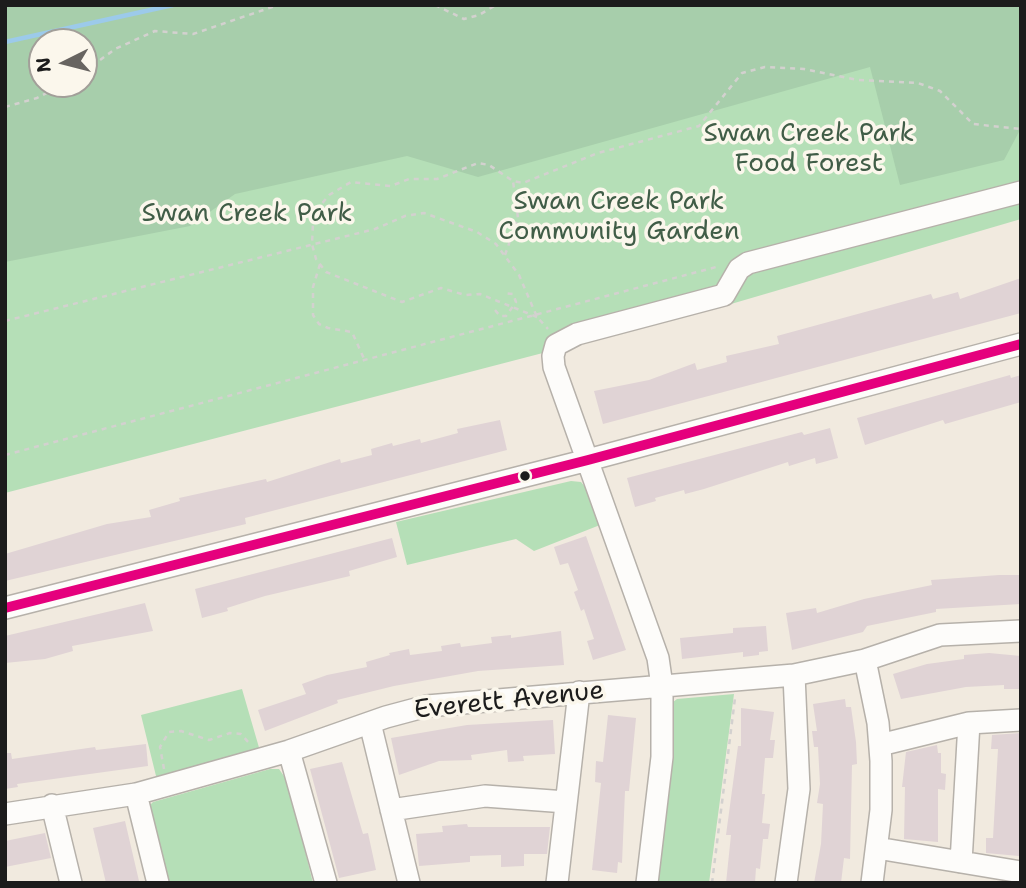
<!DOCTYPE html>
<html>
<head>
<meta charset="utf-8">
<style>
  body { margin:0 }
  #map { position:relative; width:1026px; height:888px; overflow:hidden; background:#f1eadf; font-family:"Shantell Sans",sans-serif }
  canvas { display:block }
  .frame { position:absolute; inset:0; border:7px solid #1c1c1c; pointer-events:none }
  .north { position:absolute; left:28px; top:28px; width:70px; height:70px; box-sizing:border-box; background:#fbf7ec; border:2px solid #a29f99; border-radius:50%; rotate:264deg; font-size:19px; font-weight:700; line-height:28px; text-align:center; color:#1c1c1c }
  .north::after { content:''; display:block; margin:auto; width:24px; height:32px; background:#676460; clip-path:polygon(50% 0,100% 100%,50% 72%,0 100%) }
</style>
</head>
<body>
<div id="map">
<canvas width="1026" height="888"></canvas>
<div class="frame"></div>
<div class="north">N</div>
</div>
<script>
const c = document.querySelector('canvas').getContext('2d');
c.lineJoin = 'round';
function paint(path, color) { c.fillStyle = color; c.fill(path, 'evenodd'); }
const shape = rows => new Path2D(rows.map(r => 'M' + r).join(''));
function strokePath(path, color, width, dash) { c.strokeStyle = color; c.lineWidth = width; c.lineCap = dash ? 'butt' : 'round'; c.setLineDash(dash || []); c.stroke(path); }
function label(font, color, halo, rows, align = 'center') {
  c.font = font + ' "Shantell Sans",sans-serif'; c.lineWidth = 7; c.setLineDash([]); c.textBaseline = 'middle'; c.strokeStyle = halo; c.fillStyle = color; for (const [text, x, y, turn = 0] of rows) {
    c.save(); c.translate(x, y); c.rotate((+turn || 0) * Math.PI / 180); c.textAlign = isNaN(turn) ? turn : align; if (halo) c.strokeText(text, 0, 0); c.fillText(text, 0, 0); c.restore();
  }
}
const green = shape([
  [5,5,1021,5,1021,219,731,304,5,493],
  [42,42,84,42,84,84,42,84],
  [571,481,581,482,591,494,600,525,534,551,516,539,407,565,396,522],
  [242,689,260,751,157,780,141,715],
  [734,694,709,883,652,883,668,706,677,699],
  [270,769,279,769,288,782,313,883,163,883,147,808,153,802]
]);
const forest = shape([
  [5,5,1021,5,1021,128,1004,160,900,185,870,67,478,177,407,156,235,194,190,226,5,262],
  [42,42,84,42,84,84,42,84]
]);
const stream = shape([
  [5,42,173,5]
]);
const building = shape([
  [1021,278,1021,313,603,424,594,391,649,380,695,363,697,370,727,362,726,356,779,344,777,336,931,294,933,299,958,292,960,299],
  [1010,375,1011,378,1021,375,1021,402,945,424,943,420,865,445,857,418],
  [500,420,507,450,245,518,246,524,5,581,5,554,107,524,151,517,149,510,180,501,179,498,266,479,267,482,340,459,341,463,372,455,371,449,392,443,393,446,420,439,421,443,458,433,457,429],
  [830,428,838,458,816,464,815,458,789,466,788,462,704,489,685,494,684,490,655,498,656,501,635,507,627,478,802,432,804,435],
  [586,536,626,650,593,660,587,641,594,639,584,609,581,611,574,592,578,590,568,563,560,565,554,547],
  [392,538,397,557,349,571,350,576,265,596,227,608,228,611,202,618,195,589],
  [999,575,1021,575,1021,604,936,609,936,612,867,626,863,632,792,650,786,613,816,608,817,613,864,599,932,585,931,580],
  [145,603,153,631,72,646,73,651,45,659,5,663,5,636],
  [766,626,768,651,759,652,759,655,743,657,743,652,682,659,680,638,733,633,733,628],
  [561,631,564,665,478,671,394,686,337,700,338,703,265,731,258,710,306,694,302,684,327,675,367,667,366,662,390,655,389,653,409,649,410,655,442,651,441,646,460,643,461,647,492,643,491,637,511,635,511,638],
  [989,653,1021,656,1021,689,1004,689,1004,685,966,687,901,699,893,674,927,664,964,659,964,655],
  [845,699,846,707,851,707,856,742,857,764,852,765,850,859,844,858,841,883,814,883,821,844,823,804,817,803,820,784,818,747,814,747,812,731,817,731,813,704],
  [741,708,774,712,770,740,775,740,773,758,765,758,762,794,765,794,762,823,770,824,768,839,763,839,760,869,756,868,755,883,726,883,731,835,726,835,738,746,741,746],
  [608,715,636,718,629,791,625,791,622,863,618,862,617,873,592,870,601,783,595,782,596,761,603,762],
  [553,720,555,754,523,756,524,761,508,762,507,750,471,755,472,760,439,761,399,775,391,738,467,725],
  [1021,733,1019,856,986,853,986,838,993,838,998,749,991,749,992,735],
  [146,744,148,766,17,784,18,787,5,789,5,753,11,753,12,759,95,747,96,750],
  [937,745,938,753,941,753,941,773,946,774,945,790,938,789,938,842,904,839,905,787,902,787,906,752],
  [342,762,363,834,368,833,376,870,339,878,310,769],
  [125,821,139,881,106,883,93,828],
  [467,824,468,827,550,827,547,854,524,854,524,866,501,867,501,855,470,856,470,862,419,866,416,834,443,832,442,826],
  [45,833,51,858,5,867,5,841]
]);
const path = shape([
  [435,5,464,19,479,15,496,5],
  [84,72,115,49,155,31,193,34,278,5],
  [5,107,37,98,64,84],
  [505,255,518,218,513,181],
  [320,264,313,287,313,315,319,324,328,328,352,332,365,361],
  [495,310,500,316,506,316,516,302,513,294,503,293],
  [537,317,480,294,465,295,441,288,402,302,326,272,316,259,312,244,313,223,320,206,329,195,351,182,391,186,409,179,437,179,478,163,489,165,513,181,523,183,598,153,699,126,742,73,765,67,804,69,858,80,918,83,940,91,973,124,1021,129],
  [5,321,375,229,405,216,424,213,477,232,496,244,519,275,537,317,548,329],
  [5,455,720,266],
  [164,769,160,747,169,732,181,731,209,740,230,733,241,734,250,744],
  [712,883,735,698]
]);
const minor = shape([
  [5,608,588,460,1021,344],
  [865,660,878,723,881,761,881,810,872,883],
  [370,723,409,883],
  [880,745,969,723,1021,720],
  [289,751,326,883],
  [136,794,158,883],
  [52,805,71,883],
  [391,810,485,796,566,802],
  [5,814,136,794,289,751,386,717,427,706,794,675,865,660,940,635,1021,631],
  [877,848,1021,872],
  [961,862,969,723],
  [557,883,579,692],
  [647,883,662,757,662,686,658,658,554,367,553,356,556,345,577,334,724,295,739,269,748,263,1021,192],
  [786,883,799,789,794,675]
]);
const bus1 = shape([
  [5,608,588,460,1021,344]
]);
const markers = [
  [525,476,6,"#1c1c1c"]
];
const parkNames = [
  ["Swan Creek Park",809,134],
  ["Food Forest",809,164],
  ["Swan Creek Park",619,202],
  ["Community Garden",619,232],
  ["Swan Creek Park",247,214]
];
const streetNames = [
  ["Everett Avenue",509,701,-6]
];
paint(green, '#b5dfb7');
paint(forest, '#a7ceab');
strokePath(stream, '#9ccaea', 4.5);
paint(building, '#e0d3d5');
strokePath(minor, '#b6b1aa', 24);
strokePath(path, '#d3d1cf', 2.5, [5, 5]);
strokePath(minor, '#fdfcfa', 21);
strokePath(bus1, '#e5007d', 10);
for (const [x, y, r, color] of markers) { const dot = new Path2D(); dot.arc(x, y, r, 0, 2 * Math.PI); c.fillStyle = color; c.fill(dot); strokePath(dot, '#fbf7ec', 2.5); }
label('26px', '#405d47', '#fbf7ec', parkNames);
label('26px', '#1c1c1c', '#fbf7ec', streetNames);
</script>
</body>
</html>
